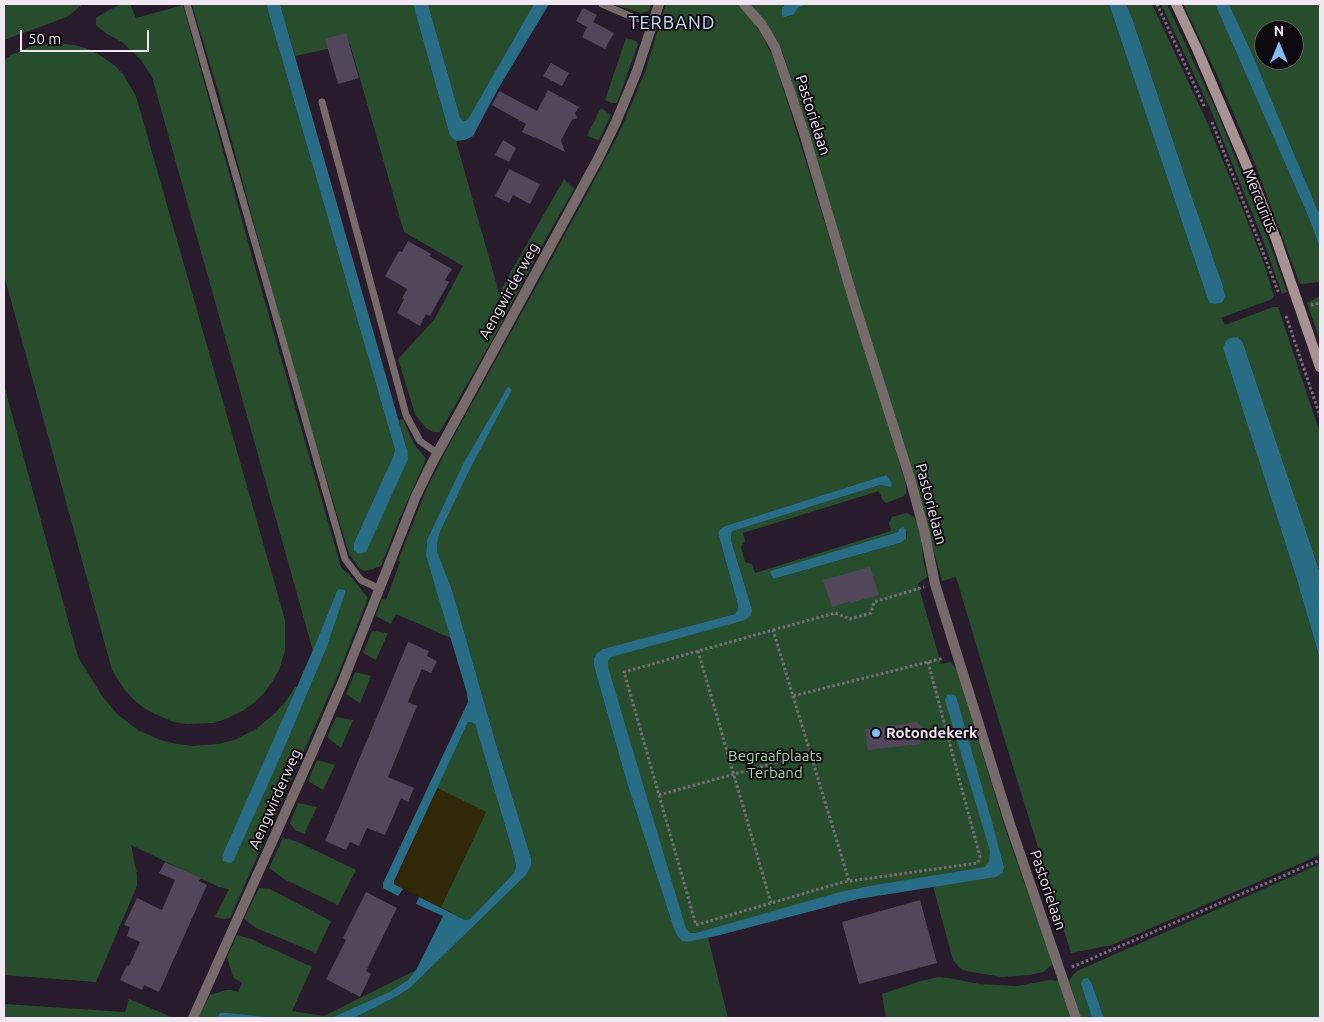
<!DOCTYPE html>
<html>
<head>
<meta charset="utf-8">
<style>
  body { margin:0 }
  #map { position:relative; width:1324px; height:1022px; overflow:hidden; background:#281b2c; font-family:Ubuntu,sans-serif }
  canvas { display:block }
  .frame { position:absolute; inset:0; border:5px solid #f0e7f2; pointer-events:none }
  .north { position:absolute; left:1254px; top:20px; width:50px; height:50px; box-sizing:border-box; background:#0e080f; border:1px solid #68616a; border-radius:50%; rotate:0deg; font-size:14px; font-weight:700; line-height:20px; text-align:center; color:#f0e7f2 }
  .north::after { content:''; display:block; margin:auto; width:18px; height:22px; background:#84bcfb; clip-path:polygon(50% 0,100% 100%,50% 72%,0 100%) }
  .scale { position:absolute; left:20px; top:30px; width:129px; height:22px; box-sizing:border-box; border:2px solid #f0e7f2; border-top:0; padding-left:6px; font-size:15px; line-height:18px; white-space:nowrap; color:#f0e7f2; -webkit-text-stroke:4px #0e080f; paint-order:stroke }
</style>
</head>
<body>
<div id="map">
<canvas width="1324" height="1022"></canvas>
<div class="frame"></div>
<div class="north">N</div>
<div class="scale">50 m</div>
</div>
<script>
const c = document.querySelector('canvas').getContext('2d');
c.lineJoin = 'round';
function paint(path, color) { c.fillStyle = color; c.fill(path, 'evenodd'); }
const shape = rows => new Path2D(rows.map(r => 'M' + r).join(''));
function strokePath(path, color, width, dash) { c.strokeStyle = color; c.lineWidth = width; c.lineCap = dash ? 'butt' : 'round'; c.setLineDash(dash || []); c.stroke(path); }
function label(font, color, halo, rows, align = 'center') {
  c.font = font + ' Ubuntu,sans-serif'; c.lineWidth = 4; c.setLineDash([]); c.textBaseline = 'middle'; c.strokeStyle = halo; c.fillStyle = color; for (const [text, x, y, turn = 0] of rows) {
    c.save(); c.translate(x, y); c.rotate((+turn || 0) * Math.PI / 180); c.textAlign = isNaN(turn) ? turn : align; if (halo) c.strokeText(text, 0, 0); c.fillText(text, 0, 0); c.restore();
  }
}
const green = shape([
  [4,4,83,4,67,17,4,40],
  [122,4,130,4,136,18,183,5,251,253,340,564,342,569,349,574,368,598,339,672,230,918,224,919,215,917,229,889,219,887,131,845,137,874,137,886,96,982,4,975,4,385,78,657,102,696,118,715,138,730,160,740,177,744,193,746,218,744,234,740,256,729,275,713,286,701,295,687,298,687,222,856,231,863,234,859,283,751,326,649,337,591,313,651,152,77,141,60,122,42,107,34,96,25,96,18,109,10],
  [198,4,266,4,393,443,395,450,392,459,354,543,407,450,399,420,403,419,414,444,426,459,399,520,381,566,373,569,365,571,360,569,349,554,293,368,219,94,192,5],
  [280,4,413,4,450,136,456,141,499,293,564,179,574,189,543,244,495,335,440,432,433,432,426,428,415,414,398,359,434,320,463,266,404,232,350,44,295,56],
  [428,4,534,4,468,119,465,121,462,120,460,117],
  [612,4,651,4,649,11,641,13],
  [666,4,738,4,753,21,763,37,774,59,906,484,906,493,904,496,891,501,886,503,882,499,879,491,743,533,745,541,741,547,745,562,752,564,755,573,891,531,889,523,892,517,906,513,913,516,918,524,921,539,923,559,927,577,918,584,941,664,951,662,957,670,1005,828,1052,961,1052,965,1043,972,1029,975,1002,977,966,971,961,969,953,960,933,886,996,877,1003,873,1004,867,956,697,952,694,950,695,999,868,930,882,864,890,816,902,708,934,692,938,682,935,679,927,633,794,597,663,599,657,751,613,750,603,731,540,731,533,733,531,880,485,891,487,892,483,889,478,886,475,725,526,720,529,718,533,738,605,738,611,735,614,604,649,597,653,594,658,594,666,627,783,674,929,678,937,682,941,687,942,708,937,728,1018,355,1018,356,1017,399,995,411,987,526,875,531,866,531,858,496,744,453,593,437,551,437,544,440,532,470,469,512,390,511,389,509,388,507,388,463,464,427,540,426,556,451,638,396,614,391,624,376,616,382,599,386,600,400,562,398,561,427,488,448,447,587,194,620,131,645,72],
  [903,527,906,529,907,535,906,539,900,543,773,579,771,571,898,532,899,529],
  [751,4,785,4,783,5,787,17,793,15,798,8,808,4,1109,4,1208,300,1216,304,1223,301,1225,296,1223,286,1189,189,1132,18,1126,4,1152,4,1207,122,1237,195,1263,261,1274,296,1272,299,1221,318,1225,325,1273,307,1278,307,1320,433,1320,573,1243,343,1223,348,1297,580,1320,659,1320,855,1112,945,1071,953,1005,741,956,577,942,581,929,533,783,53,777,40],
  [1161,4,1167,4,1217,112,1267,236,1287,292,1282,294,1263,240,1212,113],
  [1183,4,1215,4,1309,218,1320,248,1320,282,1300,284,1255,164,1217,75],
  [1229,4,1320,4,1320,213,1318,211,1253,56],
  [1264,30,1294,30,1294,60,1264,60],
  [626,38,636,41,638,44,617,103,611,103,605,100],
  [48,43,54,43,74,45,86,48,98,54,114,65,123,74,136,96,285,620,285,650,279,670,272,682,264,693,255,702,244,710,226,719,213,723,187,724,174,722,155,714,144,708,133,699,124,689,112,670,4,275,4,60,11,55,29,47],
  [601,108,611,115,599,140,587,136],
  [1320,296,1320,341,1307,303],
  [372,631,388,633,376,660,363,653],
  [355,672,371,676,360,703,346,694],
  [336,717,353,720,341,748,327,737],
  [468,722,471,722,475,724,514,856,516,867,514,873,470,919,465,920,441,907,486,812,437,788],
  [317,760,335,765,323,790,308,781],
  [298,803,317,807,304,834,295,830,290,823],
  [283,838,298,842,356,870,338,905,284,879,269,868],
  [1320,864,1320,1018,1104,1018,1092,984,1081,984,1092,1018,1081,1018,1069,981,1072,976,1077,971],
  [259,888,270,889,331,921,316,953,256,928,244,919],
  [237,935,251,939,312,967,292,1011,324,1016,416,970,408,980,391,991,331,1018,275,1018,220,1013,218,1016,218,1018,198,1018,210,995,226,990,232,990,238,992,242,983,233,977,227,957],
  [938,977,949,978,979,984,1017,986,1050,980,1060,981,1071,1018,886,1018,882,994,921,981],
  [129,999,174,1018,4,1018,4,1004,125,1012]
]);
const sand = shape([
  [437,788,486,812,441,907,394,884]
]);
const water = shape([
  [266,4,280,4,407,450,408,459,366,552,359,554,354,551,354,543,392,459,395,450],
  [413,4,428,4,460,117,462,120,465,121,468,119,534,4,549,4,498,89,473,136,465,140,456,141,450,136],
  [785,4,808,4,798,8,793,15,784,17,782,15,782,9],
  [1109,4,1126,4,1132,18,1189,189,1223,286,1225,296,1223,302,1216,304,1210,303,1208,300],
  [1215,4,1229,4,1253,56,1318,211,1320,213,1320,248,1309,218],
  [1238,337,1243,343,1320,573,1320,659,1297,580,1223,348,1226,341,1230,338],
  [509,387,512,390,470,469,440,532,437,544,437,551,453,593,496,744,531,858,531,866,526,875,411,987,399,995,356,1017,355,1018,331,1018,391,991,408,980,416,970,443,916,416,904,419,897,465,920,470,919,514,873,516,867,514,856,475,724,471,722,468,722,394,881,394,884,403,889,398,896,383,888,383,883,468,702,467,693,426,556,427,540,463,464,507,388],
  [886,475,889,478,892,483,891,487,880,485,733,531,731,533,731,540,750,603,752,610,750,616,745,620,611,657,608,661,608,667,686,929,690,933,696,933,840,892,870,886,985,867,989,862,990,851,945,700,947,695,952,694,956,696,992,822,1004,867,1003,873,996,877,858,899,716,936,687,942,682,941,678,937,674,929,627,783,594,666,594,658,597,653,603,649,735,614,738,610,738,605,718,533,720,529,725,526],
  [903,527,906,529,906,539,900,543,773,579,770,571,898,532,899,529],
  [339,589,345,590,345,593,326,649,283,751,234,860,231,863,223,861,222,856,296,689,316,643,337,591],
  [1088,978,1092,984,1104,1018,1092,1018,1081,984,1083,979],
  [220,1013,227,1013,275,1018,218,1018,218,1016]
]);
const building = shape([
  [583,8,597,15,593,22,614,33,605,49,582,37,587,27,576,21],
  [346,33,359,78,338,84,325,39],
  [551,63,569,73,562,86,543,76],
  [548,90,579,107,575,113,577,118,572,120,561,140,565,152,535,137,535,138,522,132,526,124,492,105,499,91,537,111],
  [503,140,516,148,509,162,495,155],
  [509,169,540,184,530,204,513,195,509,203,495,196],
  [408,241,431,254,429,256,452,269,445,280,449,282,430,316,426,314,420,326,397,313,404,299,402,298,407,289,385,276,399,251,402,252],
  [870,567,879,595,850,603,850,601,832,607,823,580],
  [408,642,429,651,427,656,437,661,431,673,422,669,414,687,408,702,417,706,388,777,414,788,408,802,401,798,385,835,367,828,359,846,350,842,346,850,325,841],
  [917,722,924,728,925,737,920,744,868,750,865,729],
  [165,862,201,878,199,881,207,885,159,992,144,985,142,990,120,980,127,965,129,966,140,942,127,936,130,927,124,925,137,898,162,910,175,880,159,873],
  [366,892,397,908,366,971,371,974,360,997,326,979,346,940,343,938],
  [920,900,937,963,859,984,842,922]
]);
const path = shape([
  [1157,4,1205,108],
  [1212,122,1258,239,1279,294],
  [1311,305,1320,303],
  [1286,316,1320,416],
  [773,630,835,613,850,619,871,613,874,602,924,587],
  [698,651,771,903],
  [928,662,980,857,978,863,843,882,696,925,624,672,773,630,793,696,928,662,944,658],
  [793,696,849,881],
  [659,795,810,753],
  [1072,967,1320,860]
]);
const lane = shape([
  [187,4,345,559,361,580,380,589],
  [602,4,632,17,653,23],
  [322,102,406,415,420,441,437,453]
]);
const street = shape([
  [744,4,762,25,775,47,804,133,855,305,911,482,924,530,935,584,1010,824,1076,1018],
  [193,1018,312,753,343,681,416,496,431,465,598,159,616,122,637,71,659,4]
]);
const secondary = shape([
  [1176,4,1197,49,1249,171,1276,239,1320,367]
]);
const markers = [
  [876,733,5,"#84bcfb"]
];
const streetNames = [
  ["Pastorielaan",813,115,72],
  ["Mercurius",1260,201,68],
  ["Aengwirderweg",509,291,-61],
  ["Pastorielaan",931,504,75],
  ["Aengwirderweg",275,799,-66],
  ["Pastorielaan",1048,890,71]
];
const poiNames = [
  ["Rotondekerk",886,733]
];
const parkNames = [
  ["Begraafplaats",775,756],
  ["Terband",775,773]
];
const quarterNames = [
  ["TERBAND",672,23]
];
paint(green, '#274d2d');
paint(sand, '#302806');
paint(water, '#286d85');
paint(building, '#52465a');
strokePath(path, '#796e7c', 3, [2.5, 2.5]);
strokePath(lane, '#766a6a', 7);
strokePath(street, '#766a6a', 10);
strokePath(secondary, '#a89393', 10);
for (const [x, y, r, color] of markers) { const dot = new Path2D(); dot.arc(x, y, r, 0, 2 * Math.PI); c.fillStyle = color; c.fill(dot); strokePath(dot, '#0e080f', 2); }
label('15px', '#f0e7f2', '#0e080f', streetNames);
label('bold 15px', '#f0e7f2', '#0e080f', poiNames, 'left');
label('15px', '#9adfa3', '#0e080f', parkNames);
c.letterSpacing = '1px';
label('18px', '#cde1f9', '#0e080f', quarterNames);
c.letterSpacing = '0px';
</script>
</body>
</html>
